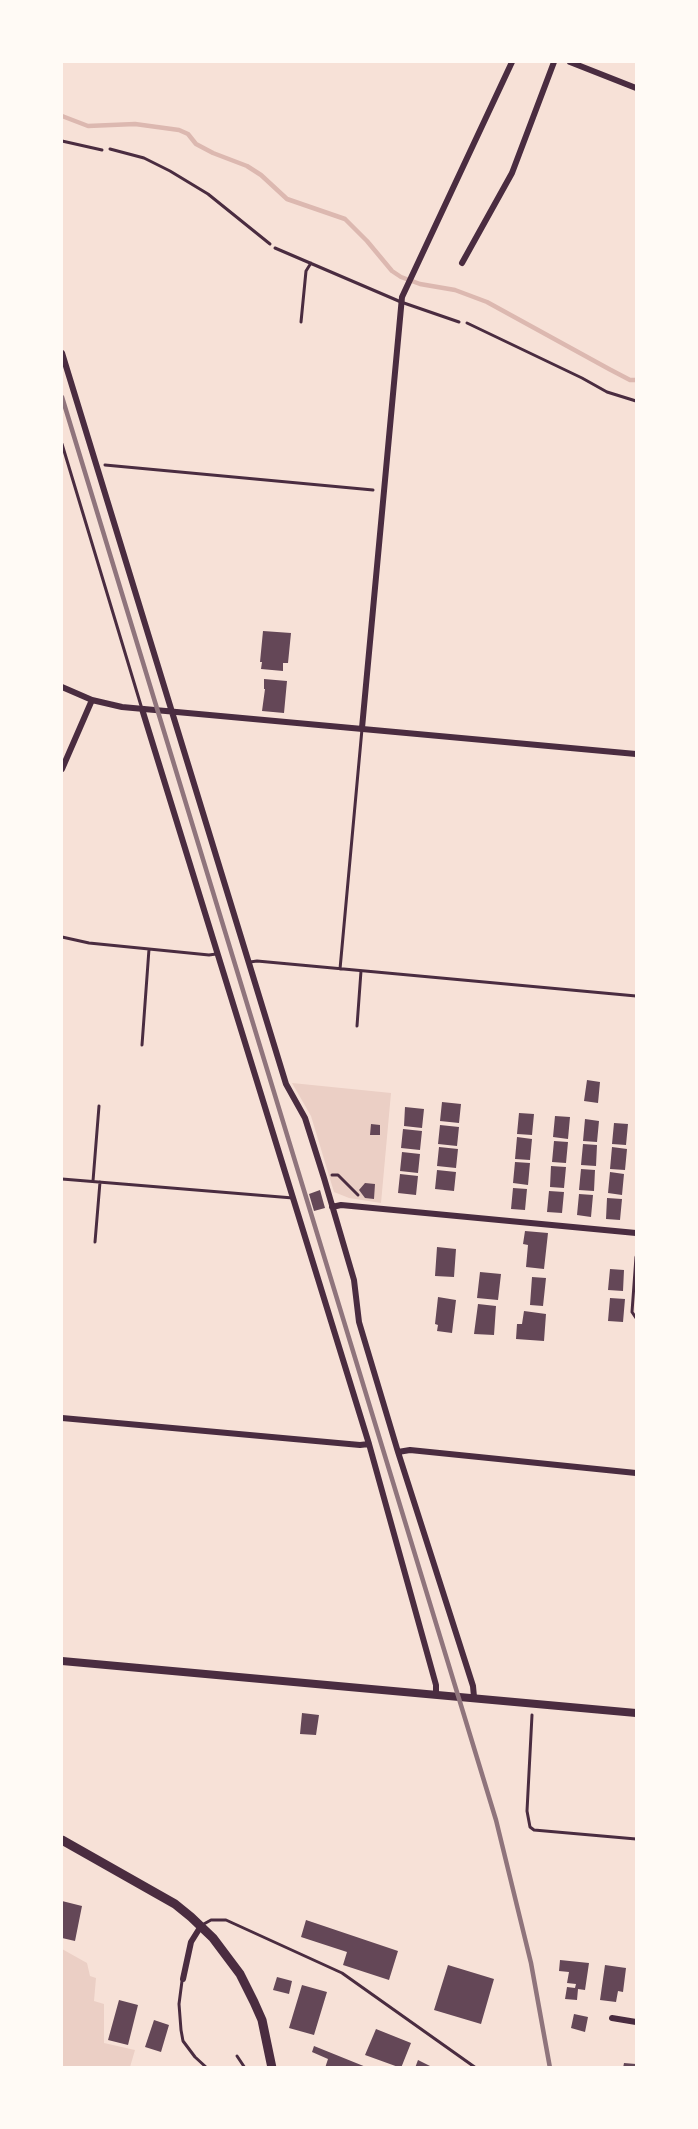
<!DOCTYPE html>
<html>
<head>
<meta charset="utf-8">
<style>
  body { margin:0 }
  #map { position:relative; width:698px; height:2129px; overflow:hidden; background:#f7e1d7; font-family:Overpass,sans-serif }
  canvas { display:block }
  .frame { position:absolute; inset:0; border:63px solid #fffaf5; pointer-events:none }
</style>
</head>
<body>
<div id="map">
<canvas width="698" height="2129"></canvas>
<div class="frame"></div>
</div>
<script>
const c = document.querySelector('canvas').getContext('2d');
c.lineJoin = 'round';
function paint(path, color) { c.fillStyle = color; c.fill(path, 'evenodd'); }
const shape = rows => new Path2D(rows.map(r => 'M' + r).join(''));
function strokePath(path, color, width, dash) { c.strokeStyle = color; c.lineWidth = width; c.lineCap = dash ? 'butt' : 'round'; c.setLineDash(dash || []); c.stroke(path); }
const green = shape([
  [292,1083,391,1093,381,1203,349,1198,334,1192,311,1116],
  [62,1949,87,1963,90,1976,96,1978,94,2001,104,2004,104,2043,135,2050,130,2067,62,2067]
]);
const stream = shape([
  [62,116,88,126,135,124,179,130,188,134,196,144,213,153,247,166,261,175,287,199,345,219,367,241,392,271,401,277,420,284,455,290,487,302,609,369,630,380,636,380]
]);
const building = shape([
  [263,631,291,633,288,663,283,663,283,671,261,669,262,662,260,662],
  [264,679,287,681,284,713,262,711,265,689,264,689],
  [587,1080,600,1082,598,1103,584,1101],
  [442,1102,461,1104,459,1123,440,1121],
  [405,1107,424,1109,422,1128,404,1126],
  [519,1113,534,1114,532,1135,517,1134],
  [555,1116,570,1117,568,1139,553,1137],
  [585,1119,599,1121,597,1142,583,1141],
  [614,1123,628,1124,626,1145,612,1144],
  [371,1124,380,1125,380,1135,370,1135],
  [440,1125,459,1127,457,1146,438,1144],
  [403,1129,422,1131,420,1150,401,1148],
  [517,1137,532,1139,530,1160,515,1159],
  [554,1141,568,1142,566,1163,552,1162],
  [583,1144,597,1145,596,1166,581,1165],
  [439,1147,458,1149,456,1168,437,1166],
  [612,1147,627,1149,625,1170,610,1169],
  [402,1152,420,1154,418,1173,400,1171],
  [515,1162,530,1163,528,1185,513,1183],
  [551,1166,566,1167,564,1188,550,1187],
  [581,1169,595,1170,594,1191,579,1190],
  [437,1170,456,1172,454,1191,435,1189],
  [610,1172,624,1174,622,1195,608,1193],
  [400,1174,418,1176,416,1195,398,1193],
  [365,1183,375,1184,374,1199,365,1198,359,1190],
  [513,1188,527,1189,525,1210,511,1209],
  [320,1190,325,1208,314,1211,309,1194],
  [549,1191,564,1192,562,1213,547,1212],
  [579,1194,593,1195,591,1217,577,1215],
  [607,1198,622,1199,620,1220,606,1219],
  [525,1231,548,1233,544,1269,526,1267,528,1245,523,1244],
  [437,1247,456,1249,454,1277,435,1276],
  [610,1269,624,1270,623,1291,608,1290],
  [480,1272,501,1274,498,1300,477,1298],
  [532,1277,546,1278,543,1306,530,1305],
  [438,1297,456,1300,452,1333,437,1331,438,1325,435,1324],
  [610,1298,625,1299,623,1322,608,1321],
  [478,1304,496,1306,494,1335,474,1334],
  [524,1311,546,1314,544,1341,516,1339,517,1324,522,1324],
  [302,1713,319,1715,316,1735,300,1734],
  [62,1901,82,1906,75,1941,62,1938],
  [306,1920,398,1951,389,1980,343,1965,347,1952,301,1937],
  [560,1960,589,1963,585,1990,578,1989,577,2000,565,1999,567,1987,575,1988,576,1984,567,1983,569,1972,559,1971],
  [448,1965,494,1979,481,2024,434,2010],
  [605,1965,626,1968,623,1992,618,1991,616,2002,600,2000],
  [277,1977,292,1981,289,1994,273,1990],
  [302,1985,327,1992,314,2035,289,2028],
  [119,2000,138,2005,128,2045,108,2040],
  [574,2014,588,2017,585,2032,571,2028],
  [154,2020,169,2025,161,2052,145,2047],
  [376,2029,411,2043,401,2068,365,2055],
  [314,2046,366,2067,366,2068,325,2068,328,2059,312,2052],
  [418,2060,434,2068,415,2068],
  [624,2063,636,2064,636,2068,623,2068]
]);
const path = shape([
  [110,149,144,158,170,171,208,194,270,244],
  [467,323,582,378,607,392,636,401],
  [105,465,373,490],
  [332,1175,338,1175,358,1195],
  [532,1715,527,1811,530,1827,534,1830,636,1839],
  [237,2056,245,2068]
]);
const service = shape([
  [62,141,102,150],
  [275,248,401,302,459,322],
  [301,322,306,271,311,263],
  [62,444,142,709],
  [62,937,89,943,209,955,216,954],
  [250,962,257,961,636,996],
  [340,969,362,729],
  [357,1026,361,971],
  [142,1045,149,949],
  [62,1179,293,1198],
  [93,1181,99,1106],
  [95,1242,100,1182],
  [636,1257,632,1312,636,1318],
  [202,1925,211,1920,226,1920,342,1973,476,2068],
  [182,1981,179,2004,181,2030,183,2041,195,2057,207,2068]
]);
const minor = shape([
  [570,62,636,88],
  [462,263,512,173,554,62],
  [62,353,286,1084,305,1118,324,1178,354,1280,359,1322,398,1452,473,1686,474,1697],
  [62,687,92,700,122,707,636,754],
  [142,709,369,1444,436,1685,436,1694],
  [362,728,402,297,512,62],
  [62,769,92,700],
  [332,1207,341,1205,636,1233],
  [62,1418,360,1445,369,1444],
  [398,1452,410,1450,636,1473],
  [183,1979,191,1942,201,1926],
  [612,2018,636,2022]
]);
const tertiary = shape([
  [62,1661,636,1713]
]);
const secondary = shape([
  [62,1840,175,1904,191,1917,213,1938,240,1974,254,2002,262,2020,272,2068]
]);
const rail = shape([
  [62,397,496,1820,531,1963,550,2068]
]);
paint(green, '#ebcfc5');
strokePath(stream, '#dcb8b0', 4.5);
paint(building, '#644757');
strokePath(path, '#4a2c40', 3);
strokePath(service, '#4a2c40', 3);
strokePath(minor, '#4a2c40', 6);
strokePath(tertiary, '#4a2c40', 8);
strokePath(secondary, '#4a2c40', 9);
strokePath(rail, '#8f747c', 4.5);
</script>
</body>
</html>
